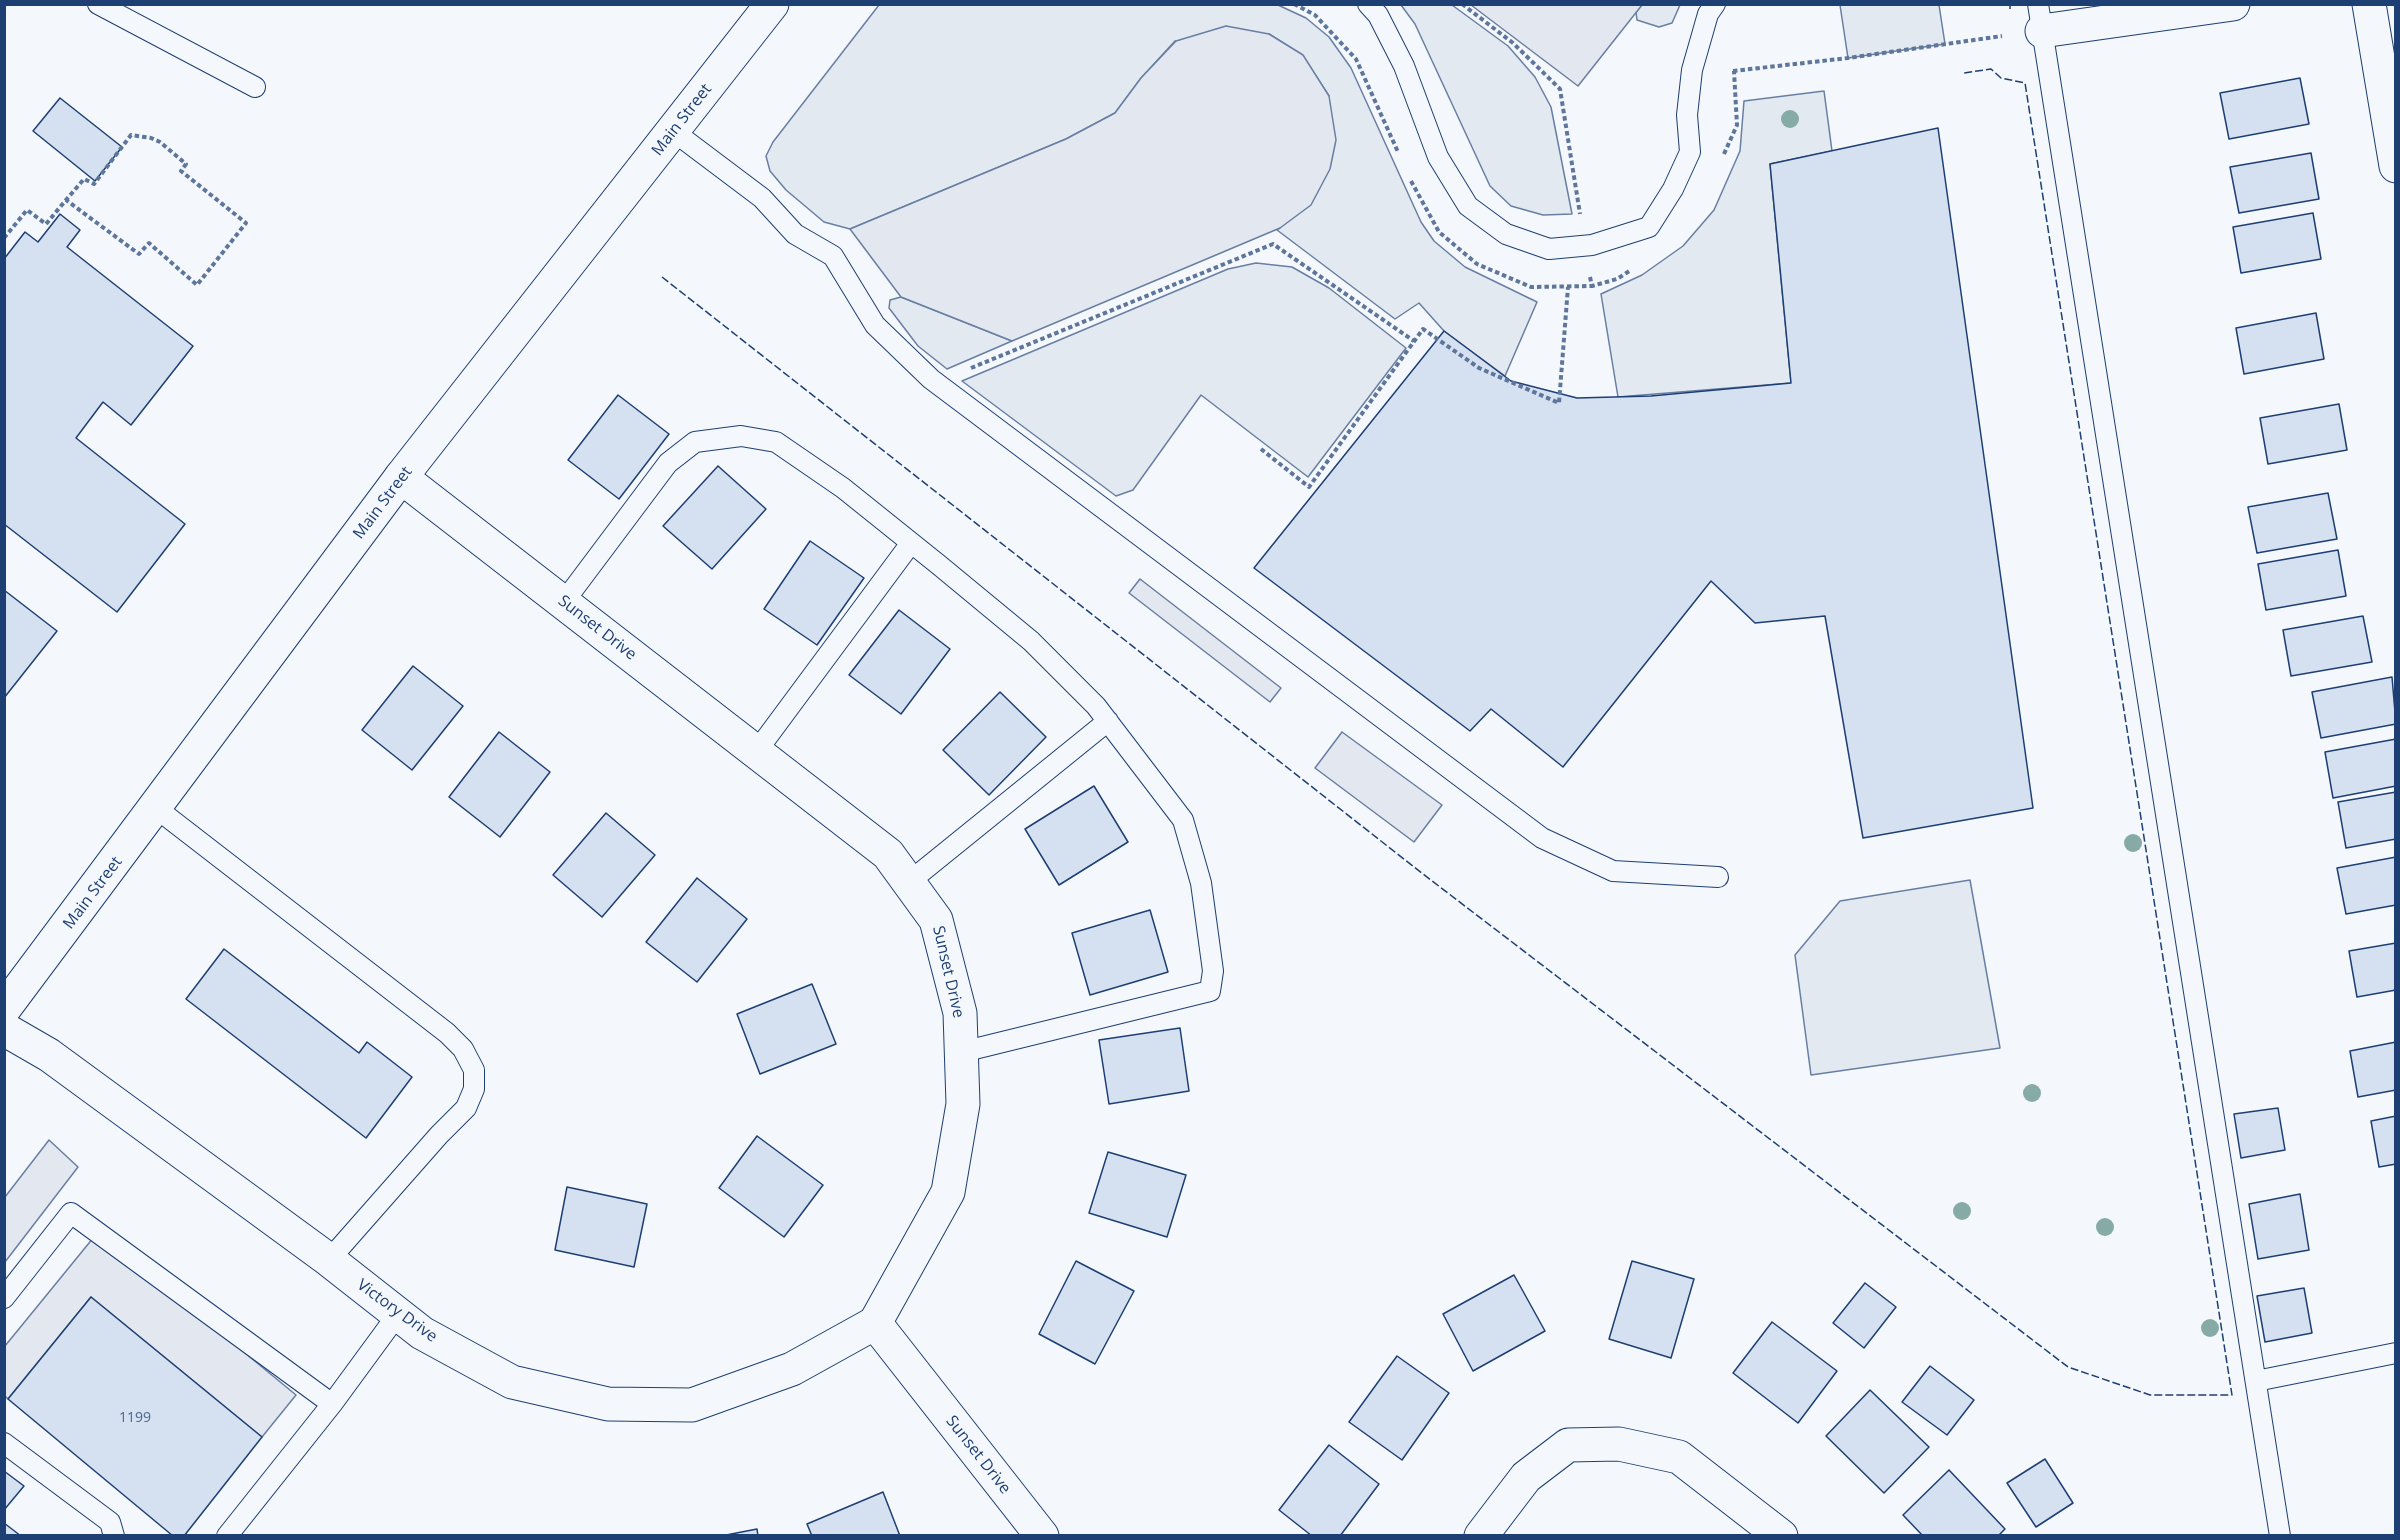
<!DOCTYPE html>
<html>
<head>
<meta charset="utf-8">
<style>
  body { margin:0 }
  #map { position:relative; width:2400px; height:1540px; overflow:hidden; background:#f4f7fb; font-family:"Open Sans",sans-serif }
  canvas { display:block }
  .frame { position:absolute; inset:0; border:6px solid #1d3f73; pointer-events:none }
</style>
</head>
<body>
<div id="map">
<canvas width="2400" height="1540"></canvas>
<div class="frame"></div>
</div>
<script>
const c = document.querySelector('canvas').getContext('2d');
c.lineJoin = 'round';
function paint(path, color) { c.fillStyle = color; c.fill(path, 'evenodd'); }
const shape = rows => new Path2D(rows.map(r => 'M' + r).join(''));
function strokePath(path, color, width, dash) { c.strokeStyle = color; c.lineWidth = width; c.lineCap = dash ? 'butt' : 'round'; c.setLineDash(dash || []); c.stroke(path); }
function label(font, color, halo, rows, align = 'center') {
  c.font = font + ' "Open Sans",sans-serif'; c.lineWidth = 4.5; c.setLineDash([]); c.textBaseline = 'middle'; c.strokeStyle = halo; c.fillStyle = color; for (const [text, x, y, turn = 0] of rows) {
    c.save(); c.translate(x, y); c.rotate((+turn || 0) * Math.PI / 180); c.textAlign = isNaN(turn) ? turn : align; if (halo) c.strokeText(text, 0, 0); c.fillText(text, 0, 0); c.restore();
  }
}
const green = shape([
  [1642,4,1680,4,1680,5,1672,23,1659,27,1637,20,1636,12,1642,4],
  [879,5,1278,5,1306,18,1329,37,1351,68,1421,222,1434,241,1465,267,1537,302,1505,376,1444,331,1419,303,1395,319,1277,230,1280,228,1329,96,1302,55,1269,34,1175,41,1141,78,1115,113,1066,139,850,229,824,222,786,190,770,171,766,156,773,142,879,5],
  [1401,5,1452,5,1508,46,1535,77,1551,107,1572,214,1543,215,1511,206,1490,186,1415,24,1401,5],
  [1840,5,1939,5,1945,44,1848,58,1840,5],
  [1824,91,1832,151,1770,164,1791,383,1618,397,1601,294,1642,275,1683,246,1714,210,1740,151,1744,101,1824,91],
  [1256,263,1292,267,1329,288,1406,348,1308,477,1201,395,1133,490,1116,496,962,381,1228,269,1256,263],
  [901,297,1012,341,947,369,918,346,889,308,890,300,901,297],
  [1970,880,2000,1048,1811,1075,1795,955,1840,901,1970,880]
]);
const parking = shape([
  [1471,5,1642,5,1578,86,1471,5],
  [1226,26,1269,34,1303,55,1329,96,1336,140,1330,169,1311,205,1280,228,1012,341,901,297,850,229,1066,139,1115,113,1141,78,1176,41,1226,26],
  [1140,579,1281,688,1270,702,1129,593,1140,579],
  [1342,732,1442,805,1414,842,1315,768,1342,732],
  [49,1140,78,1167,5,1262,5,1197,49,1140],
  [98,1232,296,1395,262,1437,91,1297,8,1399,5,1396,5,1346,98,1232]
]);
const building = shape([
  [2300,78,2309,124,2229,139,2220,93,2300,78],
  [60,98,122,147,95,181,33,131,60,98],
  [1938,128,2033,808,1863,838,1825,616,1755,623,1711,581,1563,767,1491,709,1470,731,1254,568,1444,331,1511,381,1577,398,1651,396,1791,383,1770,164,1938,128],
  [2311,153,2319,199,2239,213,2230,167,2311,153],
  [2313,213,2321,259,2241,273,2233,227,2313,213],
  [60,214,80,230,67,247,193,346,131,425,103,402,76,438,185,524,117,612,4,524,4,259,25,232,38,242,60,214],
  [2316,313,2324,359,2244,374,2236,328,2316,313],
  [618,395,669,434,619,499,568,460,618,395],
  [2339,404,2347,450,2268,464,2260,418,2339,404],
  [718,466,766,509,712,569,663,526,718,466],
  [2328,493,2337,539,2257,553,2248,507,2328,493],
  [810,541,864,578,817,645,764,609,810,541],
  [2338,550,2346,596,2266,610,2258,564,2338,550],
  [4,590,57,631,4,698,4,590],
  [899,610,950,649,901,714,849,675,899,610],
  [2363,616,2372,662,2291,676,2283,630,2363,616],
  [413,666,463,706,412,770,362,730,413,666],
  [2392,677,2396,724,2321,738,2312,692,2392,677],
  [1000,692,1046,737,989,795,943,750,1000,692],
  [499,732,550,772,500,837,449,797,499,732],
  [2396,739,2396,786,2333,798,2325,752,2396,739],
  [1094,786,1128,842,1059,885,1025,829,1094,786],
  [2396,792,2396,839,2346,848,2338,802,2396,792],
  [606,813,655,855,602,917,553,875,606,813],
  [2396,857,2396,905,2346,914,2337,868,2396,857],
  [697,878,747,919,697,982,646,942,697,878],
  [1150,910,1168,972,1090,995,1072,933,1150,910],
  [2396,943,2396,990,2357,997,2349,951,2396,943],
  [224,949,359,1053,367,1042,412,1077,366,1138,186,999,224,949],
  [812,984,836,1044,760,1074,737,1014,812,984],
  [1180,1028,1189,1091,1109,1104,1099,1040,1180,1028],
  [2396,1042,2396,1090,2358,1097,2350,1051,2396,1042],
  [2278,1108,2285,1150,2241,1158,2234,1114,2278,1108],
  [2396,1116,2396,1164,2379,1167,2371,1121,2396,1116],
  [757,1136,823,1185,784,1237,719,1188,757,1136],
  [1108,1152,1186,1175,1167,1237,1089,1213,1108,1152],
  [567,1187,647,1204,634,1267,555,1250,567,1187],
  [2300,1194,2309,1250,2258,1259,2249,1204,2300,1194],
  [1076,1261,1134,1291,1095,1364,1039,1334,1076,1261],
  [1632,1261,1694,1279,1671,1358,1609,1339,1632,1261],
  [1514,1275,1545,1331,1473,1371,1443,1314,1514,1275],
  [1865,1283,1896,1307,1864,1348,1833,1323,1865,1283],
  [2304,1288,2312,1333,2265,1342,2257,1296,2304,1288],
  [91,1297,262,1437,184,1536,173,1536,8,1399,91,1297],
  [1772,1322,1837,1371,1798,1423,1733,1373,1772,1322],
  [1397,1356,1449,1393,1402,1460,1349,1422,1397,1356],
  [1930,1366,1974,1400,1947,1435,1902,1402,1930,1366],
  [1870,1390,1929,1447,1884,1493,1826,1436,1870,1390],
  [1329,1445,1379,1484,1340,1536,1312,1536,1279,1510,1329,1445],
  [2045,1459,2073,1503,2036,1527,2007,1483,2045,1459],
  [1949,1470,2005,1529,1998,1536,1923,1536,1903,1515,1949,1470],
  [4,1471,24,1486,4,1510,4,1471],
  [883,1492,900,1536,812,1536,807,1524,883,1492],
  [4,1523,21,1536,4,1536,4,1523],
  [757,1529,758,1536,721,1536,757,1529]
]);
const path = shape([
  [1294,4,1315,15,1356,59,1398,152],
  [1462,4,1513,43,1560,89,1580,214],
  [1733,71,1848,58,2002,36],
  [1724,154,1737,125,1734,71],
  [1411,181,1439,232,1477,264,1531,287,1592,286],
  [4,238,27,210,46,224,66,200,84,179,94,184,131,135,151,138,160,142,186,164,181,171,246,223,197,285,149,243,139,254,66,200],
  [1590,277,1592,286,1617,279,1631,270],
  [971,368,1273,244,1414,341],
  [1261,449,1309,487,1423,329,1479,368,1559,403,1568,287]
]);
const lane = shape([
  [98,4,255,87],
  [1368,4,1378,15,1404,66,1438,157,1468,206,1506,234,1549,249,1592,245,1649,227,1673,189,1690,152,1687,115,1692,70,1708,14,1715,4],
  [2038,4,2280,1536],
  [673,131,762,198,795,234,833,256,875,325,931,379,1542,838,1613,871,1718,877],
  [563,603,668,463,695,442,741,436,776,442,843,488,939,565,1031,641,1096,706,1183,820,1201,883,1213,971,1210,991,962,1052],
  [756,752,911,543],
  [156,808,447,1033,463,1049,474,1070,474,1089,466,1108,439,1135,329,1260],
  [909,882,1108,721],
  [4,1298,71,1213,332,1404,398,1314],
  [2256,1381,2396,1353],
  [4,1443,110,1522,114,1536],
  [227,1536,332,1404]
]);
const street = shape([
  [2042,31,2233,4],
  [401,477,888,854,936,920,960,1013,963,1104,948,1192,875,1323],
  [1481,1536,1526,1477,1568,1445,1619,1444,1679,1457,1781,1536]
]);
const secondary = shape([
  [2369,4,2396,166],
  [4,1029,49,1055,329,1260,422,1333,512,1382,608,1404,692,1405,792,1369,875,1323,1042,1536]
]);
const primary = shape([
  [4,1009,401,477,772,4]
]);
const fence = shape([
  [2010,4,2010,9],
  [662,277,1423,874,2068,1367,2150,1395,2232,1395,2025,83,2001,78,1991,69,1964,73]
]);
const trees = [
  [1790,119],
  [2133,843],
  [2032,1093],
  [1962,1211],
  [2105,1227],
  [2210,1328]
];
const numberNames = [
  ["1199",135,1418]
];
const streetNames = [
  ["Main Street",682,120,-52],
  ["Main Street",383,503,-53],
  ["Sunset Drive",597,628,38],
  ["Main Street",93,893,-53],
  ["Sunset Drive",948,972,77],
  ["Victory Drive",397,1311,36],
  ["Sunset Drive",978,1455,52]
];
paint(green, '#e3e9f0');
strokePath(green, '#687fa3', 1.5);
paint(parking, '#e3e8f0');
strokePath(parking, '#687fa3', 1.5);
paint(building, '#d5e0f0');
strokePath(building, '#1d3f73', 1.5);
strokePath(lane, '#1d3f73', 22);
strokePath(street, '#1d3f73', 35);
strokePath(secondary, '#1d3f73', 35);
strokePath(primary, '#1d3f73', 35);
strokePath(path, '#5e769c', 4, [4.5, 3]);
strokePath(lane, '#f4f7fb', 20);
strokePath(street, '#f4f7fb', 33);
strokePath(secondary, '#f4f7fb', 33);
strokePath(primary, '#f4f7fb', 33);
strokePath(fence, '#1d3f73', 1.5, [8, 3]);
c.fillStyle = '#86aba6';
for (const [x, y] of trees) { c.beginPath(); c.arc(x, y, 9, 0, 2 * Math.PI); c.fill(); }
label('14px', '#4b6792', null, numberNames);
label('16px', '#1d3f73', '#f4f7fb', streetNames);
</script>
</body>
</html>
